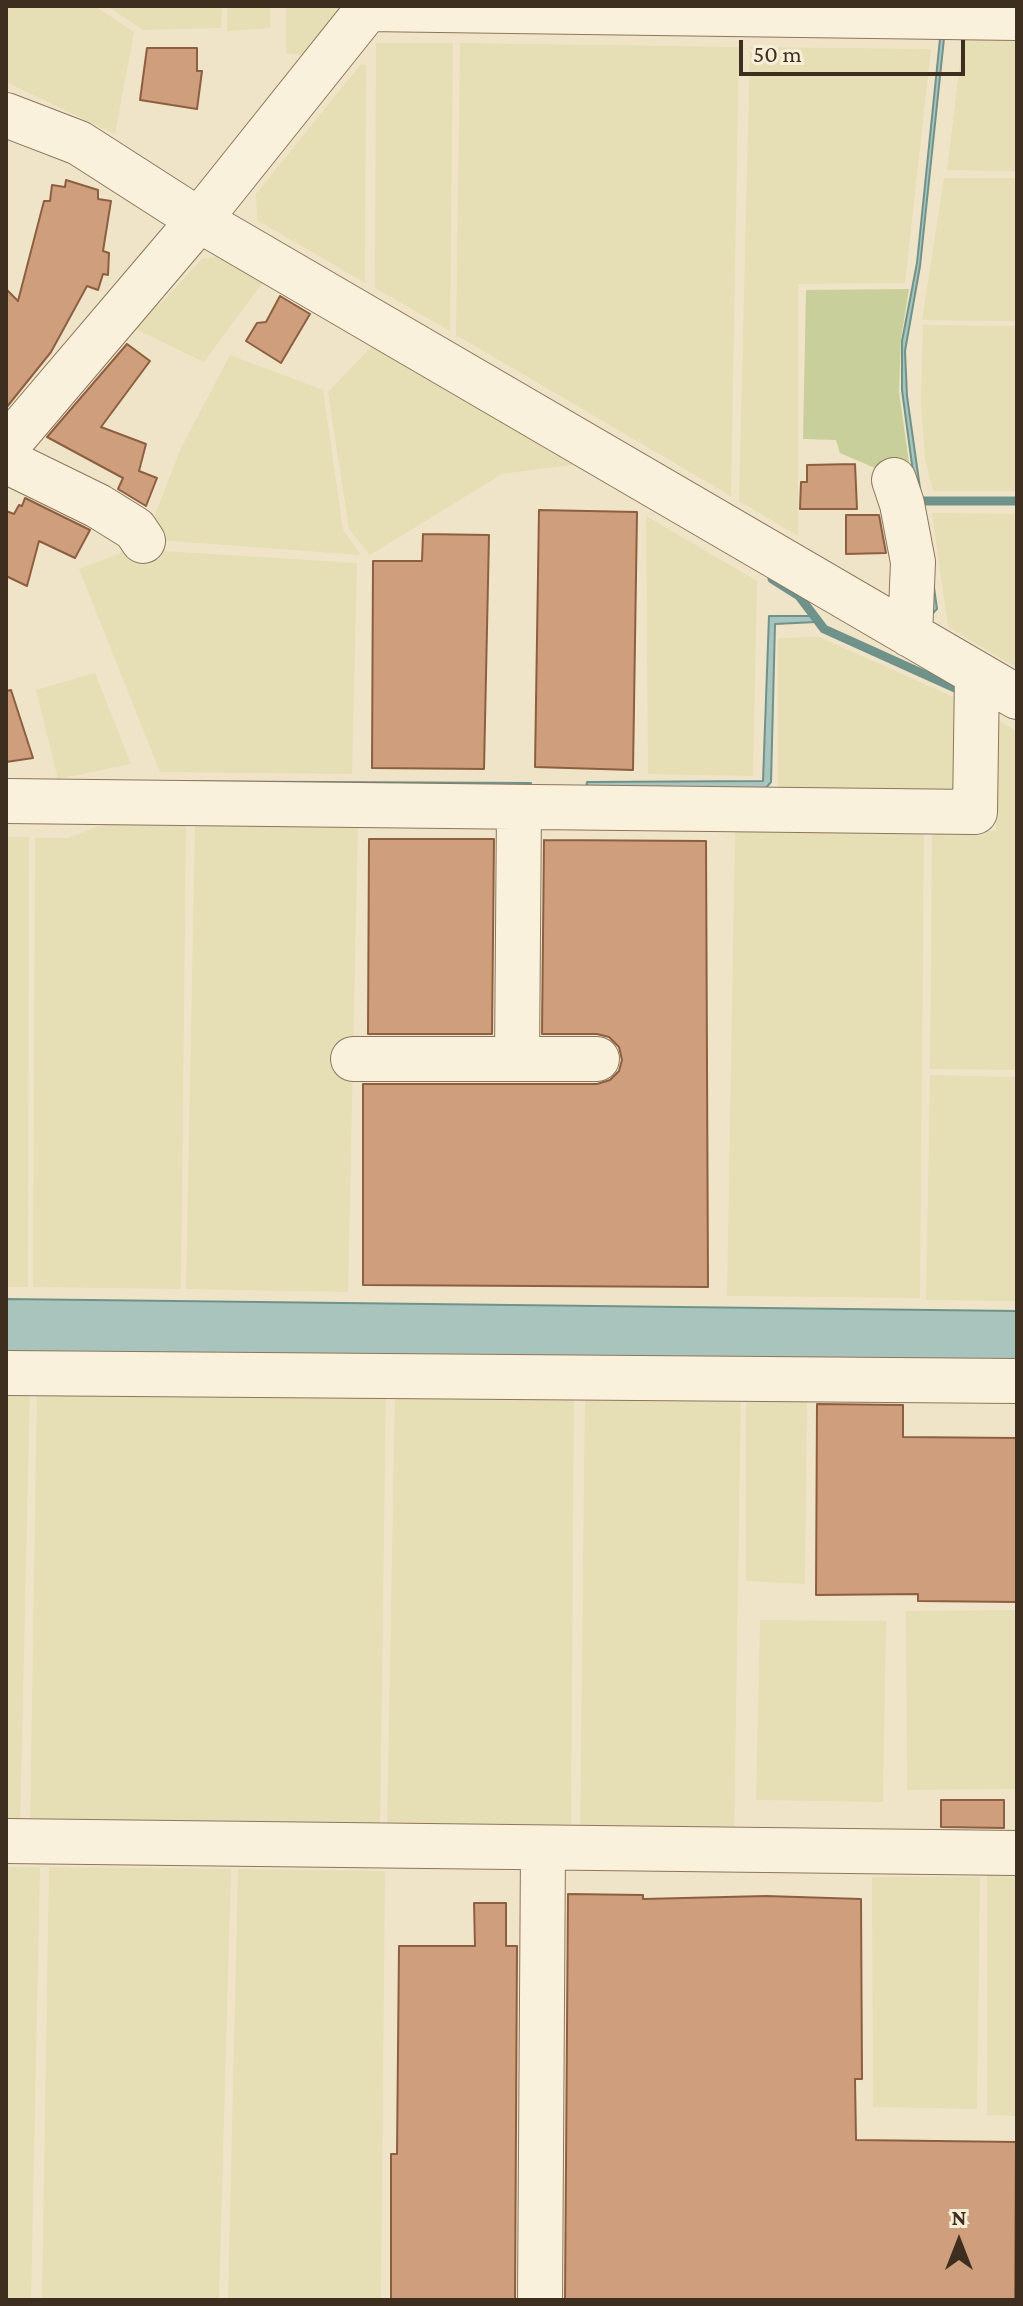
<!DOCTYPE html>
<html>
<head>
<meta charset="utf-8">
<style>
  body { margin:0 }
  #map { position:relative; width:1023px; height:2306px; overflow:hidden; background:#f0e4c8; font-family:"Crimson Pro",serif }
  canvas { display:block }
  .frame { position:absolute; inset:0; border:8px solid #3d2e20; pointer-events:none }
  .north { position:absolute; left:919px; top:2202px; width:80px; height:80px; -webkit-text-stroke:6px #f7eed8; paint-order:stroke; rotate:0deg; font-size:22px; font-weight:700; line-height:32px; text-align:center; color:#3d2e20 }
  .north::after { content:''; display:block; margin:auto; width:28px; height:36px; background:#3d2e20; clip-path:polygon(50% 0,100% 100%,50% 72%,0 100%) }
  .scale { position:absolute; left:739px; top:40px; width:226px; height:36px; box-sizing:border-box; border:4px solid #3d2e20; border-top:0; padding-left:10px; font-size:24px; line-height:28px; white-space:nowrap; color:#3d2e20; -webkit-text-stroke:6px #f7eed8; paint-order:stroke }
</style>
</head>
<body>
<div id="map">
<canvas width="1023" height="2306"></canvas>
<div class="frame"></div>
<div class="north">N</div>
<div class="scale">50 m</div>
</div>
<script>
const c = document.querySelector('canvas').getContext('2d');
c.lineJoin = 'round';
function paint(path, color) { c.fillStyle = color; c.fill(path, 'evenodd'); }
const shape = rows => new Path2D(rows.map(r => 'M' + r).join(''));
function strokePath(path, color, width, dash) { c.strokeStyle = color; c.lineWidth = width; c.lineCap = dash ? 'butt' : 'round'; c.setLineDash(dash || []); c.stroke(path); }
const farmland = shape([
  [6,6,95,6,134,32,115,134,6,82],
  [107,6,222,6,221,28,143,30],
  [227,6,270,6,270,28,227,31],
  [286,6,354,6,311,57,286,53],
  [963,38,1017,39,1017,171,947,170],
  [376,43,453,43,450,331,375,288],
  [460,43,739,47,731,496,456,335],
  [750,47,931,49,905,283,798,284,798,536,739,501],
  [361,64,366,65,365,283,257,220,256,194],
  [944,178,1017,178,1017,321,922,320],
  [231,255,266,278,204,362,127,325,163,301,202,259],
  [923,325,1017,326,1017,491,933,491,925,459,921,403],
  [372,346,579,464,502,474,370,555,349,529,328,392],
  [230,355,323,390,343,530,361,555,157,540,151,525,181,448],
  [932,513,1017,514,1017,668,948,627],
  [646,516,757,581,753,776,648,774],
  [131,549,357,563,352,774,160,772,79,569],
  [819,637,963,701,964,798,778,798,778,638],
  [95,673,131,764,58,779,36,690],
  [999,721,1017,731,1017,1070,930,1069,932,833,996,831],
  [358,823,348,1292,186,1289,195,824],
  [102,825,186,825,181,1289,33,1287,35,838,68,838],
  [735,832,924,832,920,1298,727,1296],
  [6,837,29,837,28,1287,6,1287],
  [930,1075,1017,1077,1017,1301,926,1300],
  [37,1384,386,1386,380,1833,30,1832],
  [6,1387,30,1387,20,1830,6,1829],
  [395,1390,574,1393,571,1833,387,1831],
  [585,1390,741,1391,734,1842,580,1838],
  [807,1393,805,1584,746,1581,746,1394],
  [1017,1610,1017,1789,907,1790,906,1611],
  [760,1620,886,1621,883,1802,756,1800],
  [6,1867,40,1867,31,2300,6,2300],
  [49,1867,231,1869,219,2300,42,2300],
  [238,1869,385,1871,381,2300,228,2300],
  [1017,1874,1017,2116,987,2115,987,1875],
  [872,1877,980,1877,977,2109,873,2107]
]);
const green = shape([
  [909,289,901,338,899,392,912,484,840,453,836,440,803,439,806,290]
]);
const water = shape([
  [941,29,945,29,920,266,905,351,907,396,937,609,932,614,902,390,902,341,917,263,941,29],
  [769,616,814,616,816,622,775,624,771,782,765,789,586,789,587,782,763,781,769,616],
  [113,781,531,783,531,787,113,781],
  [6,1299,1017,1311,1017,1365,6,1355,6,1299]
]);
const stream = shape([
  [922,501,1017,501],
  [772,579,799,596,824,629,957,689]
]);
const building = shape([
  [147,48,197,48,197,71,202,71,197,109,140,100,147,48],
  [66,180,98,190,98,199,111,201,103,251,109,253,108,275,103,274,98,290,87,286,51,352,6,408,6,289,18,301,44,201,50,201,52,185,65,187,66,180],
  [280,296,310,314,281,363,246,341,257,323,266,322,280,296],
  [127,344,150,361,101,427,146,444,139,471,157,478,146,506,118,489,123,478,47,437,127,344],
  [855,464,857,509,800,509,801,482,807,482,807,465,855,464],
  [25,498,90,530,75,558,39,541,27,586,6,576,6,511,14,514,19,505,22,506,25,498],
  [539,510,637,512,633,770,535,767,539,510],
  [846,515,879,515,886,553,846,554,846,515],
  [423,534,489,535,484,769,372,768,373,561,422,561,423,534],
  [11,690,33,758,6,762,6,691,11,690],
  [369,839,494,839,492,1034,368,1034,369,839],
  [544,840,706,841,708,1287,363,1285,363,1084,597,1084,610,1080,619,1071,622,1060,619,1047,609,1037,597,1034,542,1034,544,840],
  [817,1404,903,1405,903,1437,1017,1438,1017,1602,918,1601,918,1594,816,1595,817,1404],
  [941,1800,1004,1800,1004,1828,941,1827,941,1800],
  [568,1894,643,1895,643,1899,766,1896,861,1899,862,2079,855,2079,856,2140,1016,2142,1015,2300,565,2300,568,1894],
  [474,1903,506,1903,506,1946,517,1946,515,2300,391,2300,391,2154,397,2154,399,1946,475,1946,474,1903]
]);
const minor = shape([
  [367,9,1017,18],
  [6,115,79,143,199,220,1017,697],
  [6,447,199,220,370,6],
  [6,461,98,506,135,529,143,541],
  [894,480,902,504,913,562,910,635],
  [6,801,975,812,977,674],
  [353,1059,597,1059],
  [517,1059,519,807],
  [6,1373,1017,1381],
  [6,1841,1017,1853],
  [540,2300,543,1849]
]);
paint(farmland, '#e6deb5');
paint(green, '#c9cf9b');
paint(water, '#a9c4bc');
strokePath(water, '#6f938a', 2);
strokePath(stream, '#6f938a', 9);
paint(building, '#cf9f7d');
strokePath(building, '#8d5f41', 2);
strokePath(minor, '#8d765c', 46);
strokePath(minor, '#faf1dc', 44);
</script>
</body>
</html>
